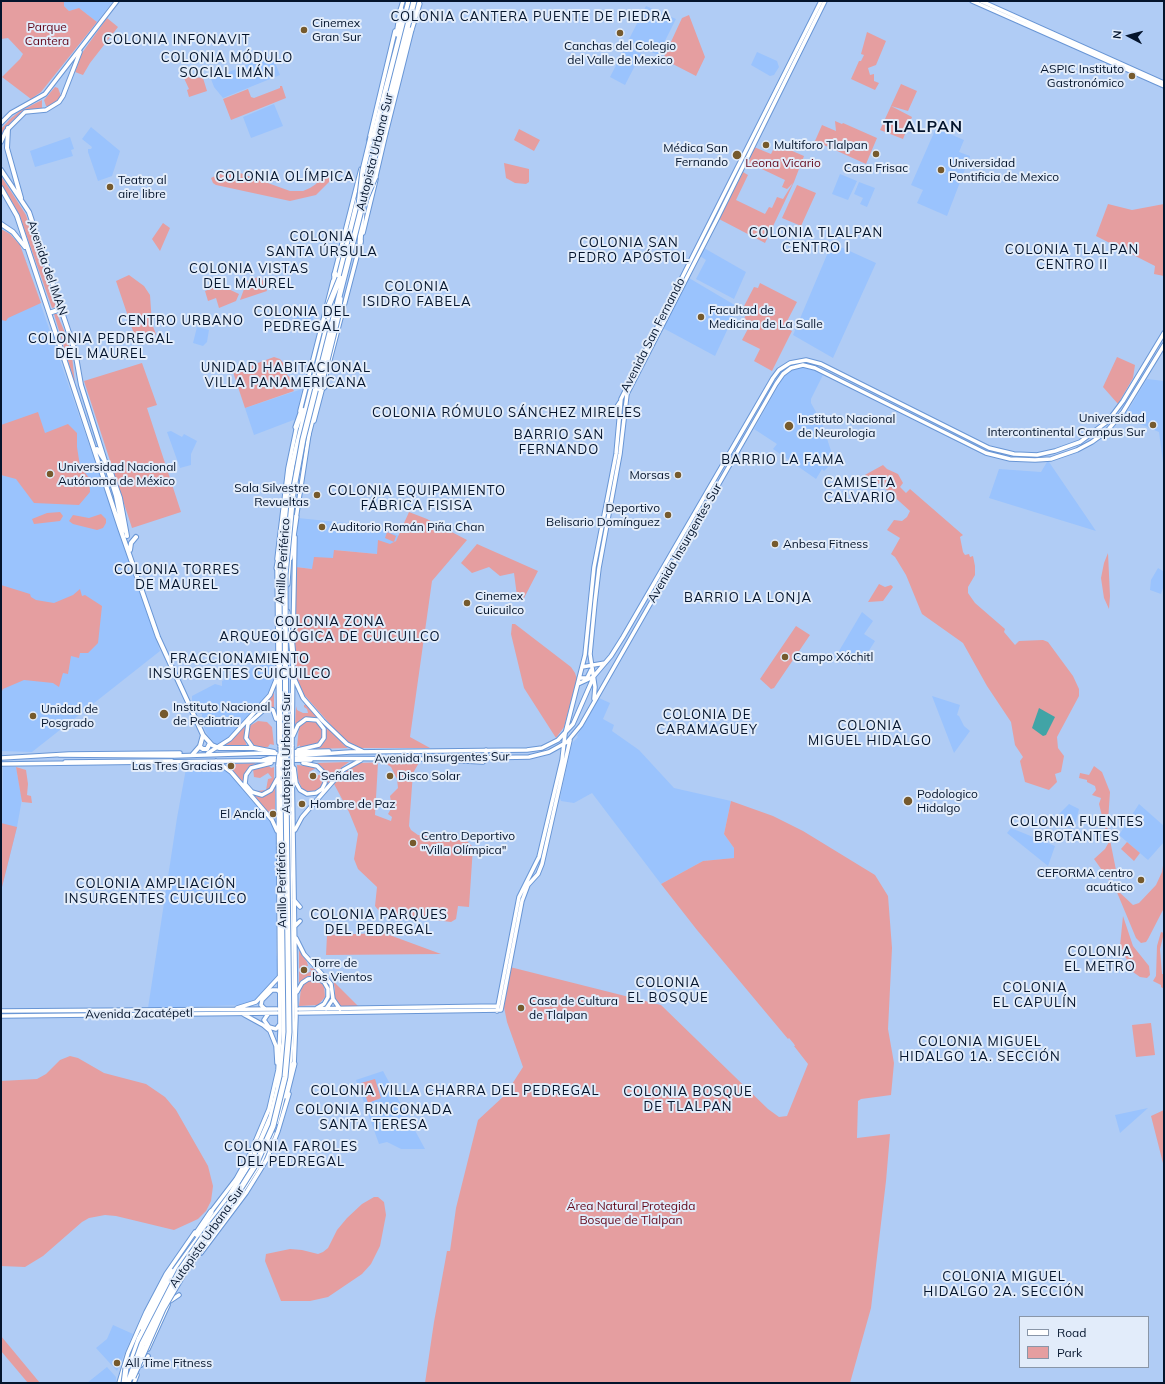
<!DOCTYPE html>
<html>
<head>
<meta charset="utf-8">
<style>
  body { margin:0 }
  #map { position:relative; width:1165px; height:1384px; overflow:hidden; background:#b0ccf5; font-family:Mulish,sans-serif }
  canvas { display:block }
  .frame { position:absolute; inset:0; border:2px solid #04142c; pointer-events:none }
  .legend { position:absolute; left:1019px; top:1316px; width:130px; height:52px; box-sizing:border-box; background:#e2ecfa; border:1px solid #8996a8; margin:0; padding:5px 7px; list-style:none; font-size:12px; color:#04142c }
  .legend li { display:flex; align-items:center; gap:8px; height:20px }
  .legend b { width:20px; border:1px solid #8996a8 }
  .north { position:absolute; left:1109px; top:16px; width:40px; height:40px; -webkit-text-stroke:3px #e2ecfa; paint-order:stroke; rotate:276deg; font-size:11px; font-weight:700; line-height:16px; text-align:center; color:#04142c }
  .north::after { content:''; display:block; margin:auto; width:14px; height:18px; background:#04142c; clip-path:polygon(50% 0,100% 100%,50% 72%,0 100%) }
</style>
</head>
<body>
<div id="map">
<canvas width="1165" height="1384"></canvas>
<div class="frame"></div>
<ul class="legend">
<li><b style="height:5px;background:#fff"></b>Road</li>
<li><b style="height:11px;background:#e59ea0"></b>Park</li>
</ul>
<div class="north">N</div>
</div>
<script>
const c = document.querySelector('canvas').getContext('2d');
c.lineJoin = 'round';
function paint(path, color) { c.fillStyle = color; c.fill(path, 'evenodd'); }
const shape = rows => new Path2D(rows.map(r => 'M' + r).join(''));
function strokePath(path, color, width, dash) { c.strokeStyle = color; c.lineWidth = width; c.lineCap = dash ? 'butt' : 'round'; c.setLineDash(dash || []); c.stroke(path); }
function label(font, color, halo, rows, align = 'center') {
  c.font = font + ' Mulish,sans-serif'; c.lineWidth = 4; c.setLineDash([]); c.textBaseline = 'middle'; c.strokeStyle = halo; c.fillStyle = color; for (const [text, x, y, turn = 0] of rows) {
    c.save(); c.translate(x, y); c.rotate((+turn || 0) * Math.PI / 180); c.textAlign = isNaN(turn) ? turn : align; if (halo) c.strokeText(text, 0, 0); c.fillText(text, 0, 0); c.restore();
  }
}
const built = shape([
  [64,1,113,1,97,22,80,9,69,11,64,6],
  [646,6,676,19,658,55,628,41],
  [626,46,641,54,625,85,610,77],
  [757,52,777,61,779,67,774,75,770,76,751,65],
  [272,55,280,75,223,98,214,87,211,79],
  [274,104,283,126,251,138,243,117],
  [91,127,120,151,112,176,98,181,88,152,88,149,91,149,92,147,82,139],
  [936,128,964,140,959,152,970,156,947,216,917,203,923,190,911,185],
  [70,137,74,149,71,150,73,156,35,167,30,151],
  [840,174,857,181,848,200,832,194],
  [859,182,875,188,867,207,860,204,863,198,854,194],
  [1,229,10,234,22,250,160,651,32,752,1,751],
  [832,243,876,263,833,358,793,335],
  [704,248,746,272,734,299,696,279,706,260,700,256],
  [689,278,738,307,715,356,663,328],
  [311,304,314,312,313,319,320,321,318,331,307,329,306,331,299,330,291,311],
  [197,327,209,330,207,342,203,346,193,343],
  [795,368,810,368,823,375,811,399,811,403,822,423,832,454,828,467,824,471,822,469,816,479,773,449,777,444,754,429,782,379,787,373],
  [1147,379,1164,381,1164,470,1159,432,1126,418,1127,412],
  [302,389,296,419,254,435,245,408],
  [171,431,182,437,184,434,197,441,191,454,191,465,180,468,167,432],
  [1047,462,1049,462,1096,531,989,498,999,469,1041,472],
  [298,518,376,526,399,536,396,541,377,554,335,550,334,558,312,569,296,567],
  [1158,568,1163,571,1164,585,1161,594,1150,590,1151,580],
  [862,612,873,621,864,634,875,641,860,665,839,651],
  [269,660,273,663,274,679,269,692,228,739,216,745,207,734,200,719,202,718,202,714,198,713,192,701,192,696,215,684,222,686,222,681,256,666,260,666,260,664],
  [932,696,960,705,957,715,959,716,964,726,970,731,954,753],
  [599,698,610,703,603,719,614,725,612,731,639,750,674,788,731,801,724,834,734,848,734,858,703,861,661,884,592,793,574,803,561,801,560,798,572,743,578,737,577,736],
  [187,763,220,765,228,769,250,799,266,815,276,831,276,953,279,971,277,977,255,1001,243,1005,148,1008,177,818],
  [3,767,16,767,22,799,17,827,1,891],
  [1069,804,1079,809,1075,825,1072,825,1059,814],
  [1139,804,1164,826,1164,842,1148,860,1119,835],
  [1011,828,1055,846,1048,866,1007,833],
  [383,1071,425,1149,401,1149,387,1142,379,1144,356,1080],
  [1148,1108,1120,1133,1115,1115],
  [113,1325,133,1334,117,1371,96,1348,107,1339],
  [107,1367,116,1377,116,1383,87,1383]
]);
const green = shape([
  [1,1,64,1,64,6,69,11,79,8,97,22,41,92,31,99,2,77,20,59,23,54,8,38,1,39],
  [689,15,705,57,696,76,663,59,682,18],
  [107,18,118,27,90,63,83,75,75,72,82,53],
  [867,32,886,41,876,65,868,68,870,75,874,74,874,81,879,83,875,90,851,79,859,61,861,61,864,55,861,54],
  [183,76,203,78,207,91,189,97,187,90,189,89],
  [901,84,917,91,908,111,891,106,912,117,903,139,880,130],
  [280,86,282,86,286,98,231,120,223,99,248,89,251,97,254,98,280,88],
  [55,87,58,88,61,96,56,103,50,107,46,106,44,100],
  [42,100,42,108,24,110,11,122,1,137,1,129,10,119,20,111],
  [835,121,842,124,843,123,877,138,866,164,815,141,822,125,836,131],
  [519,129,540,140,534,151,514,140],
  [776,144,804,156,794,182,765,243,719,219,743,172,748,175,736,200,765,214,769,207,772,208,777,197,783,199,793,183,787,189,782,187,785,180,747,162,754,147,771,154],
  [504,163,529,169,529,182,526,184,515,183,506,178],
  [229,169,290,191,303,191,310,188,316,184,324,171,333,178,316,195,290,201,216,185,213,183,211,178],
  [1,176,26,215,56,307,52,308,19,214,1,184],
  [797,185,816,193,801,226,782,218],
  [1108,204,1132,210,1164,204,1164,276,1154,274,1155,266,1096,236],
  [163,223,170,228,160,251,152,239],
  [1,229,10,234,20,245,41,303,8,318,6,321,1,320],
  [129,275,144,286,150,295,152,324,156,334,148,341,142,339,137,342,135,337,116,281],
  [261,276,267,291,240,300,247,281],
  [760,283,797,302,784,327,792,331,772,371,754,361,760,349,742,340,751,323,744,319,748,310,743,308,754,287,758,288],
  [220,285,239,294,236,301,219,308,216,298,208,301,205,291],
  [54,314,57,314,66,335,72,356,75,384],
  [274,357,280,359,284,364,290,366,287,375,292,379,290,385,294,391,245,408,233,372],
  [1117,357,1135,365,1133,378,1118,404,1103,387],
  [142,363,157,405,147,408,181,512,132,528,84,381],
  [38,412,45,433,68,424,77,433,77,447,80,466,89,478,90,492,79,505,34,503,16,479,1,475,1,425],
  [883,465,887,469,898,474,903,483,900,487,906,493,910,489,963,535,960,537,963,552,965,555,969,554,970,557,973,556,975,566,975,575,968,587,968,593,975,603,1005,629,1004,632,1015,645,1019,641,1043,640,1048,642,1073,676,1079,689,1079,696,1057,737,1058,748,1064,756,1061,772,1055,774,1057,782,1049,790,1025,782,1020,761,1023,757,1015,745,1011,722,987,686,963,643,922,614,906,575,895,557,891,554,900,538,887,530,894,520,902,521,907,517,910,511,879,483,876,487,863,476],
  [60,512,63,516,60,521,34,524,32,519,47,513],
  [409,512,427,519,467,540,432,581,410,737,430,748,359,748,345,741,299,689,296,678,294,620,296,567,312,569,314,557,333,558,334,550,377,554,378,540,390,544,394,542,385,538,387,532,396,536,394,542,396,541],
  [101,514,106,519,106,523,103,528,97,530,73,524,69,521,73,515,89,518],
  [477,544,538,571,523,600,517,596,514,573,500,576,489,567,472,573,461,563],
  [1108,553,1110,596,1109,609,1104,598,1101,578,1104,563],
  [879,584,885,587,891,585,893,587,883,601,868,602],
  [1,585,30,594,31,597,36,600,54,603,73,595,80,589,82,596,85,595,102,606,98,643,88,653,80,653,79,658,71,656,68,674,63,673,59,687,53,683,24,680,3,689,1,693],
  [512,624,515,624,571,667,575,673,577,679,564,727,556,738,524,688,511,634],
  [796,626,810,635,774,688,771,689,760,679],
  [274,691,274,711,266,707,261,710,246,726,244,736,247,747,224,746,268,700],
  [307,704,344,745,348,748,313,749,325,741,326,732,323,723,314,717,302,719,295,726,296,706,297,710,303,713,308,713,307,709,304,707,304,705],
  [309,720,317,722,323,729,323,736,319,744,307,747,300,747,300,745,297,747,299,727,304,721],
  [258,721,267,722,272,727,274,745,270,744,268,747,259,747,252,744,247,738,248,727],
  [420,761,413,773,409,826,411,830,418,835,467,841,473,847,469,907,458,906,456,919,451,922,381,913,375,906,377,887,358,869,354,859,358,834,349,812,334,784,350,767,359,763],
  [378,763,385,763,391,767,397,779,398,788,390,796,392,807,388,814,392,817,391,821,375,815],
  [349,762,342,767,325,788,327,774,322,767,316,763],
  [256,763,250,767,244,775,244,781,247,788,231,768,232,764],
  [297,765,318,767,309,772,312,778,323,773,324,780,320,789,310,792,302,789,298,779],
  [259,766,269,766,271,768,274,767,274,781,271,788,260,793,257,793,257,791,266,790,268,779,272,778,268,773,260,778,254,777,253,769],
  [1094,766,1102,772,1110,792,1107,836,1099,804,1101,798,1092,795,1096,790,1095,786,1087,782,1087,780,1079,778,1080,773,1089,775],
  [16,767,26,770,28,784,27,795,31,796,32,803,22,802],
  [275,787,275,810,268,812,250,792,258,795,265,795,273,791],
  [731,801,773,816,803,831,875,875,888,896,892,948,888,1029,894,1063,891,1095,861,1099,858,1101,857,1138,890,1134,886,1181,871,1308,850,1383,425,1383,434,1322,447,1251,450,1251,456,1208,478,1120,505,1095,523,1067,507,1022,504,1007,510,967,661,1005,768,1109,779,1117,787,1116,808,1064,794,1046,795,1046,794,1044,789,1038,788,1039,697,930,661,884,703,861,734,858,734,848,724,834],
  [1,823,17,827,1,891],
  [1110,840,1116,870,1114,875,1109,880,1094,859,1105,849],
  [1127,842,1140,853,1134,861,1121,849],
  [1164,859,1164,908,1148,939,1146,942,1141,943,1136,938,1116,890,1117,890,1133,905,1139,903,1156,885,1162,872],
  [1123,916,1133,946,1149,966,1150,975,1147,978,1140,977,1133,972,1120,946],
  [1161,932,1164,933,1160,949,1162,974,1164,974,1164,989,1161,987,1161,985,1153,981,1156,976,1157,946],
  [384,933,441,954,326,955,327,935],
  [299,949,307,962,308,966,302,967,301,974,308,973,311,971,310,968,315,969,323,978,316,976,308,976,299,984],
  [313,980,317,981,324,985,325,997,318,1005,299,1006,301,988,305,982],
  [333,981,359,1007,340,1007,335,1000,335,989],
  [1151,1023,1155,1055,1136,1057,1132,1025],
  [70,1056,78,1058,104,1073,146,1084,165,1097,176,1110,208,1166,213,1186,211,1201,206,1211,198,1219,174,1230,116,1216,105,1215,89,1218,82,1222,43,1256,25,1267,1,1266,1,1081,37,1079,46,1074,60,1060],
  [375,1079,381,1098,368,1103,361,1083],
  [1164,1110,1164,1167,1151,1116],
  [374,1197,378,1197,384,1202,386,1215,380,1246,371,1264,362,1274,328,1297,310,1301,281,1301,265,1261,266,1254,290,1249,302,1250,318,1254,323,1252,328,1248,337,1230,347,1218,362,1204],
  [1,1336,40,1383,28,1383,1,1351]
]);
const water = shape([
  [1039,708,1055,717,1046,735,1043,736,1032,728]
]);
const secondary = shape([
  [972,1,1164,86],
  [981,1,1164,83],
  [400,11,403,1],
  [1,123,11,113,45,94,117,1],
  [369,140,395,31],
  [1,142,6,131,25,112,46,110,59,102,63,96,80,52],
  [363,233,376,179],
  [334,275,361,169],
  [300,411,333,281],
  [614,411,620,402],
  [314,421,361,241],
  [296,519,309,434],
  [277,559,288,468,297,425],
  [277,567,279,743],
  [293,637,295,537],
  [582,667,605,663],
  [294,678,303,698,323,721,347,744,362,751],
  [579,678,587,678,591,670],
  [578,684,593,677],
  [594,699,595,687,590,654,595,602,599,568,620,454,627,394,717,219,825,1],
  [293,736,298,725,306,719,317,720,324,729,324,738,319,745,298,750],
  [292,746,293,655],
  [253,748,246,738,248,724,266,708,273,710,276,719],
  [285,752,329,751],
  [208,753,230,739,270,695,276,680],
  [266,753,305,755,350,752,527,750,542,748,558,740,573,724,594,676,611,656,623,637,773,378,779,370,790,363,806,360,821,364,989,448,1014,454,1037,455,1055,451,1080,442,1108,421,1123,401,1164,333],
  [59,755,174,756,267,753],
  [1,758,69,754,180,753],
  [263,760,270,758,424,759,529,757,549,752,567,742,581,725,776,384,783,374,791,368,803,365,815,368,986,453,1010,459,1035,460,1051,459,1077,450,1092,442,1107,431,1123,412,1164,345],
  [444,760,483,762,486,759,486,750],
  [216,761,231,772,272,820,277,831],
  [65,762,172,761],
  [271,763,251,768,246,775,245,784,252,792,262,795,271,790,277,779],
  [1,764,311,760],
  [292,765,296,1017,294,1066],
  [294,768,296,783,300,790,307,794,316,793,322,789,325,783,324,773,317,766,303,763],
  [295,830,302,817,343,770,361,760],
  [294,900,300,907],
  [295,926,300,921],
  [296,938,304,954,331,984,333,999,326,1009],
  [297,992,302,983,308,979,317,978,324,982,328,989,328,997,324,1004,317,1008],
  [333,999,340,1009],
  [237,1008,256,1002,280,976],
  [265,1009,261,1005,262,1000,272,990,277,990,280,992],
  [299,1009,498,1006],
  [1,1011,277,1009],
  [497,1011,519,897,539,857,562,760,565,734,585,655,594,567,616,454,621,399,821,1],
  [299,1013,501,1010,522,901,528,885,538,874,542,864,570,740],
  [243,1014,263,1025,270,1031,276,1046,277,1063],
  [268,1014,264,1020,269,1027,276,1029,280,1024],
  [1,1016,277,1013],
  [210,1213,236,1179,250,1154,269,1109,278,1070,280,1031,278,765],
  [201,1253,246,1193,267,1159,278,1131,289,1094],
  [170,1301,179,1295],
  [148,1349,168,1305],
  [141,1365,148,1356],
  [119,1383,128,1353,146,1312,166,1274,195,1232],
  [134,1383,137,1375]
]);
const primary = shape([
  [8,128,7,148,21,198],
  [1,170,29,212,61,309,75,351,81,385,116,496,123,531],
  [1,188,17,216,120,528,158,637,203,735,212,745,219,748,254,748,274,752],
  [1,224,13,232,25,247],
  [49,313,61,309],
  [97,449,109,467,120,498,127,536],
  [130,550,131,543,136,537],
  [200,747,203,749,207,749,210,743],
  [193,754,200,746,203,735]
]);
const highway = shape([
  [411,30,419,4],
  [397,34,401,10],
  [372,143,409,1],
  [375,177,385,134],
  [360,243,362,211],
  [338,281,358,200],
  [334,291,335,274],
  [296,427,302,410],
  [308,435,320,389,324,387],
  [290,558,296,517],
  [277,568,279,557],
  [287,584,289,556],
  [287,612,288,640],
  [291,635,293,656],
  [281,747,280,593,287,499,292,466,334,299],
  [287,1075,290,1058,292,1019,288,789],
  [286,1096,294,1064],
  [276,1122,284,1091],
  [196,1234,211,1212],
  [188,1263,237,1198,260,1162,272,1133],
  [141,1327,171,1271],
  [127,1374,139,1339,176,1269,230,1195,255,1154,271,1117,278,1089,284,1042,281,765]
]);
const secondaryBridge = shape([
  [292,746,292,765],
  [278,765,279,755]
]);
const highwayBridge = shape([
  [385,134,411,30],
  [366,198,375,177],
  [359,205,363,170,371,137],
  [327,310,340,278],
  [320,389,338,316,340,299],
  [281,765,281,747],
  [133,1377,163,1309,184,1273,201,1249],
  [124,1383,126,1368],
  [128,1383,142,1344,180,1270,205,1234,239,1191,256,1164,273,1126,285,1077,289,1032,286,790,285,575,293,493,303,439,414,1]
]);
const markers = [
  [304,30,4,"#765a2d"],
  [620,33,4,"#765a2d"],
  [1132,76,4,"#765a2d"],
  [766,145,4,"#765a2d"],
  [876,154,4,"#765a2d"],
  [737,155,5,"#765a2d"],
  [941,170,4,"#765a2d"],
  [110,187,4,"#765a2d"],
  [701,317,4,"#765a2d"],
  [1153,425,4,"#765a2d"],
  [789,426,5,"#765a2d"],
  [50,474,4,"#765a2d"],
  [678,475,4,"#765a2d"],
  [317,495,4,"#765a2d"],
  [668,515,4,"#765a2d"],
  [322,527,4,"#765a2d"],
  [775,544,4,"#765a2d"],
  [467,603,4,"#765a2d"],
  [785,657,4,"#765a2d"],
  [164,714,5,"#765a2d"],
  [33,716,4,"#765a2d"],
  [231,766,4,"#765a2d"],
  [313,776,4,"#765a2d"],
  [390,776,4,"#765a2d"],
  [908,801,5,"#765a2d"],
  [302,804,4,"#765a2d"],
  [273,814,4,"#765a2d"],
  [413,843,4,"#765a2d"],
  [1141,880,4,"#765a2d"],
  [304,970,4,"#765a2d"],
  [521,1008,4,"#765a2d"],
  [117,1363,4,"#765a2d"]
];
const poiNames = [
  ["Cinemex",312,23],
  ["Gran Sur",312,37],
  ["Canchas del Colegio",620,46,"center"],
  ["del Valle de Mexico",620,60,"center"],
  ["ASPIC Instituto",1124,69,"right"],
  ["Gastronómico",1124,83,"right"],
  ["Multiforo Tlalpan",774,145],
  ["Médica San",728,148,"right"],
  ["Fernando",728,162,"right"],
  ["Universidad",949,163],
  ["Pontificia de Mexico",949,177],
  ["Casa Frisac",876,168,"center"],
  ["Teatro al",118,180],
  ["aire libre",118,194],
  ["Facultad de",709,310],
  ["Medicina de La Salle",709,324],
  ["Universidad",1145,418,"right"],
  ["Intercontinental Campus Sur",1145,432,"right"],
  ["Instituto Nacional",798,419],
  ["de Neurologia",798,433],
  ["Universidad Nacional",58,467],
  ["Autónoma de México",58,481],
  ["Morsas",670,475,"right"],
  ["Sala Silvestre",309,488,"right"],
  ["Revueltas",309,502,"right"],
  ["Deportivo",660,508,"right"],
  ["Belisario Domínguez",660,522,"right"],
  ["Auditorio Román Piña Chan",330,527],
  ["Anbesa Fitness",783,544],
  ["Cinemex",475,596],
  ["Cuicuilco",475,610],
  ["Campo Xóchitl",793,657],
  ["Instituto Nacional",173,707],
  ["de Pediatria",173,721],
  ["Unidad de",41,709],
  ["Posgrado",41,723],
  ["Las Tres Gracias",223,766,"right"],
  ["Señales",321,776],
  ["Disco Solar",398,776],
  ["Podologico",917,794],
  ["Hidalgo",917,808],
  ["Hombre de Paz",310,804],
  ["El Ancla",265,814,"right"],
  ["Centro Deportivo",421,836],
  ["\"Villa Olímpica\"",421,850],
  ["CEFORMA centro",1133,873,"right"],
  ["acuático",1133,887,"right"],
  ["Torre de",312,963],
  ["los Vientos",312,977],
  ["Casa de Cultura",529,1001],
  ["de Tlalpan",529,1015],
  ["All Time Fitness",125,1363]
];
const parkNames = [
  ["Parque",47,27],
  ["Cantera",47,41],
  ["Leona Vicario",783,163],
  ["Área Natural Protegida",631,1206],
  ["Bosque de Tlalpan",631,1220]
];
const streetNames = [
  ["Autopista Urbana Sur",375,152,-76],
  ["Avenida del IMAN",47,268,71],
  ["Avenida San Fernando",653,335,-63],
  ["Avenida Insurgentes Sur",685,543,-60],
  ["Anillo Periférico",283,561,-86],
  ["Autopista Urbana Sur",286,753,-90],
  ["Avenida Insurgentes Sur",442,758,-1],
  ["Anillo Periférico",282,885,-91],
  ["Avenida Zacatépetl",139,1014,-1],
  ["Autopista Urbana Sur",207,1237,-55]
];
const neighbourhoodNames = [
  ["COLONIA CANTERA PUENTE DE PIEDRA",531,17],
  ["COLONIA INFONAVIT",177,40],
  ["COLONIA MÓDULO",227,58],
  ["SOCIAL IMÁN",227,73],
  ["COLONIA OLÍMPICA",285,177],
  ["COLONIA TLALPAN",816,233],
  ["CENTRO I",816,248],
  ["COLONIA",322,237],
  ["SANTA ÚRSULA",322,252],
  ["COLONIA SAN",629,243],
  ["PEDRO APÓSTOL",629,258],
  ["COLONIA TLALPAN",1072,250],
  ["CENTRO II",1072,265],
  ["COLONIA VISTAS",249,269],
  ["DEL MAUREL",249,284],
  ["COLONIA",417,287],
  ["ISIDRO FABELA",417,302],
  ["COLONIA DEL",302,312],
  ["PEDREGAL",302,327],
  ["CENTRO URBANO",181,321],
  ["COLONIA PEDREGAL",101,339],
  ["DEL MAUREL",101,354],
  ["UNIDAD HABITACIONAL",286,368],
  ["VILLA PANAMERICANA",286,383],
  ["COLONIA RÓMULO SÁNCHEZ MIRELES",507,413],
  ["BARRIO SAN",559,435],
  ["FERNANDO",559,450],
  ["BARRIO LA FAMA",783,460],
  ["CAMISETA",860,483],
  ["CALVARIO",860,498],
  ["COLONIA EQUIPAMIENTO",417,491],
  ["FÁBRICA FISISA",417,506],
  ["COLONIA TORRES",177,570],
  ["DE MAUREL",177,585],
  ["BARRIO LA LONJA",748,598],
  ["COLONIA ZONA",330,622],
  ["ARQUEOLÓGICA DE CUICUILCO",330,637],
  ["FRACCIONAMIENTO",240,659],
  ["INSURGENTES CUICUILCO",240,674],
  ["COLONIA DE",707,715],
  ["CARAMAGUEY",707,730],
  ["COLONIA",870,726],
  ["MIGUEL HIDALGO",870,741],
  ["COLONIA FUENTES",1077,822],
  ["BROTANTES",1077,837],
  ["COLONIA AMPLIACIÓN",156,884],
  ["INSURGENTES CUICUILCO",156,899],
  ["COLONIA PARQUES",379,915],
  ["DEL PEDREGAL",379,930],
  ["COLONIA",1100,952],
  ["EL METRO",1100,967],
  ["COLONIA",668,983],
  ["EL BOSQUE",668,998],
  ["COLONIA",1035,988],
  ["EL CAPULÍN",1035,1003],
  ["COLONIA MIGUEL",980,1042],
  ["HIDALGO 1A. SECCIÓN",980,1057],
  ["COLONIA VILLA CHARRA DEL PEDREGAL",455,1091],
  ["COLONIA BOSQUE",688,1092],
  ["DE TLALPAN",688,1107],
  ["COLONIA RINCONADA",374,1110],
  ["SANTA TERESA",374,1125],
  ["COLONIA FAROLES",291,1147],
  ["DEL PEDREGAL",291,1162],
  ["COLONIA MIGUEL",1004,1277],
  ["HIDALGO 2A. SECCIÓN",1004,1292]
];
const districtNames = [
  ["TLALPAN",923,127]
];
paint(built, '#9ac3fd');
paint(green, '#e59ea0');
paint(water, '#41a4a6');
strokePath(secondary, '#6996d5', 5.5);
strokePath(primary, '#6996d5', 6);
strokePath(highway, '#6996d5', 7);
strokePath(secondary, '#fff', 3.5);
strokePath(primary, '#fff', 4);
strokePath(highway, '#fff', 5);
strokePath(secondaryBridge, '#6996d5', 5.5, []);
strokePath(highwayBridge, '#6996d5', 7, []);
strokePath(secondaryBridge, '#fff', 3.5);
strokePath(highwayBridge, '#fff', 5);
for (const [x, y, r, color] of markers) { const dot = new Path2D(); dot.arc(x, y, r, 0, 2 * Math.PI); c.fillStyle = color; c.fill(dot); strokePath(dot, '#e2ecfa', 1.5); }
label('12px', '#04142c', '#e2ecfa', poiNames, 'left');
label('12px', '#63081b', '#e2ecfa', parkNames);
label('12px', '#04142c', '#e2ecfa', streetNames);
c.letterSpacing = '1px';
label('13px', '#04142c', '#e2ecfa', neighbourhoodNames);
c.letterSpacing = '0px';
c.letterSpacing = '1px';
label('bold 16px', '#04142c', '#e2ecfa', districtNames);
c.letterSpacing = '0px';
</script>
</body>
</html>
